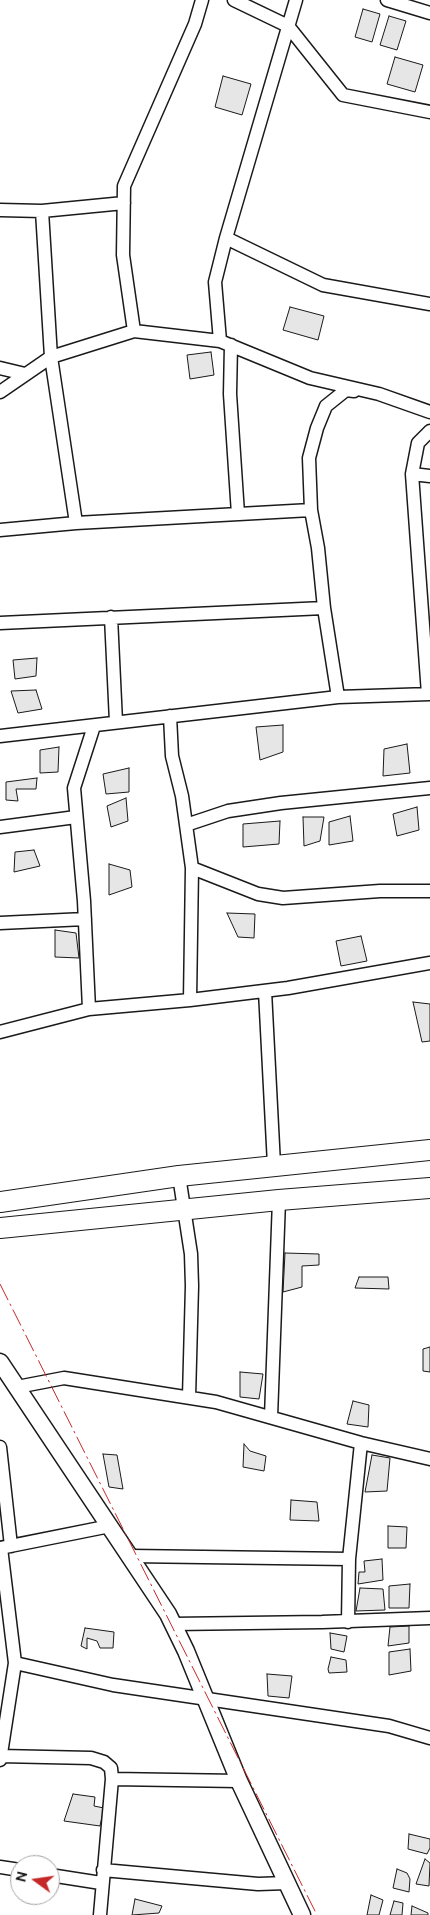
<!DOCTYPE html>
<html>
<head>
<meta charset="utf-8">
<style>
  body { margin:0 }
  #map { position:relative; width:430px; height:1915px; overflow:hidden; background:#fff; font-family:Ubuntu,sans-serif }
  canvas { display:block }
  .north { position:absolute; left:10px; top:1855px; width:50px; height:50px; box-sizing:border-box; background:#fff; border:1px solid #a3a3a3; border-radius:50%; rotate:284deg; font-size:14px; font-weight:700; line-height:20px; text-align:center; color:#1a1a1a }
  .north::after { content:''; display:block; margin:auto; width:18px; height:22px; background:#c62828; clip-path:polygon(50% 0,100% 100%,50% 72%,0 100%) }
</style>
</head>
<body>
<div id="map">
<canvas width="430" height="1915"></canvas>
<div class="north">N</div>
</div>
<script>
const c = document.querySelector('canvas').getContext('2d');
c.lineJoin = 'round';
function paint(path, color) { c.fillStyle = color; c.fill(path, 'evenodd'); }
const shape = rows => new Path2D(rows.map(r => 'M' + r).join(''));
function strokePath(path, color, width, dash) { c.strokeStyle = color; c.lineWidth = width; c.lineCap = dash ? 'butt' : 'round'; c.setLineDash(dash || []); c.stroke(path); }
const building = shape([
  [363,9,380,14,372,42,355,37,363,9],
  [389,16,406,21,397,50,380,45,389,16],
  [395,57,423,65,415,92,387,84,395,57],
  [223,76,251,84,242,115,215,107,223,76],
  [290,307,324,316,318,340,283,330,290,307],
  [211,352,214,375,190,379,187,355,211,352],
  [37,658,36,676,15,679,13,660,37,658],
  [36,690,42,709,18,713,11,691,36,690],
  [283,725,283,752,260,760,256,727,283,725],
  [407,744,410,773,383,776,384,749,407,744],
  [59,747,58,772,40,773,40,750,59,747],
  [129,768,129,792,106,794,103,774,129,768],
  [37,778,36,789,16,789,18,801,6,800,6,782,37,778],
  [126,798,128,821,111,827,107,806,126,798],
  [417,807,419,830,397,836,393,814,417,807],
  [350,816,353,841,329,845,329,822,350,816],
  [303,817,324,817,320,841,304,846,303,817],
  [280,821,279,844,243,847,243,824,280,821],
  [34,850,40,866,14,872,15,852,34,850],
  [109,864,130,870,132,887,109,895,109,864],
  [227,913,255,914,254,938,238,937,227,913],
  [55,930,76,933,79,958,55,957,55,930],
  [361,936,367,961,341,966,336,941,361,936],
  [413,1002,430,1004,430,1041,422,1042,413,1002],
  [285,1253,319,1254,319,1265,302,1266,302,1287,283,1292,285,1253],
  [359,1277,388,1277,389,1289,355,1288,359,1277],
  [430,1347,430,1372,423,1371,423,1349,430,1347],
  [240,1372,263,1374,259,1399,240,1397,240,1372],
  [353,1401,369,1405,368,1427,347,1424,353,1401],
  [244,1444,250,1451,266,1456,264,1471,243,1467,244,1444],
  [103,1454,117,1455,123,1489,109,1487,103,1454],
  [372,1455,390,1458,387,1491,365,1492,372,1455],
  [291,1500,317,1502,319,1521,290,1520,291,1500],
  [388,1526,407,1527,406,1548,388,1548,388,1526],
  [382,1559,383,1580,358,1584,359,1572,365,1572,364,1561,382,1559],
  [410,1584,409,1608,389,1608,389,1586,410,1584],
  [360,1588,383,1589,385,1610,356,1611,360,1588],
  [409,1626,409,1643,388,1646,390,1627,409,1626],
  [85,1628,114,1632,113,1648,100,1648,97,1641,87,1638,87,1649,81,1646,85,1628],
  [330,1633,347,1636,344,1652,331,1649,330,1633],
  [410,1649,411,1671,389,1675,389,1652,410,1649],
  [331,1657,346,1660,347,1672,329,1673,328,1669,331,1657],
  [267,1674,292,1676,289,1698,268,1696,267,1674],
  [73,1794,95,1797,94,1806,104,1808,100,1826,64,1821,73,1794],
  [409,1834,430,1839,430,1848,427,1854,408,1849,409,1834],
  [425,1859,430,1863,429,1886,416,1884,425,1859],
  [397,1869,407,1873,410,1879,409,1892,393,1888,397,1869],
  [371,1895,383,1900,379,1915,367,1915,371,1895],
  [135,1899,162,1906,159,1913,132,1915,135,1899],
  [394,1901,403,1903,402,1915,390,1915,394,1901],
  [412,1906,428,1913,428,1915,411,1915,412,1906]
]);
const minor = shape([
  [202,0,195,24,124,186,123,255,134,331,220,341,310,378,379,394,430,412],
  [234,0,288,26,343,95,430,112],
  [387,0,430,13],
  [0,210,42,211,124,203],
  [42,211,51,357,76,523],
  [226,238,323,285,430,304],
  [220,341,215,282,226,238,296,0],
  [231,345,230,394,238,514],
  [0,368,25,374],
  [0,392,51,357,134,331],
  [412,474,430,476],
  [0,530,76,523,311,510],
  [111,617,116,722],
  [0,623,324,608],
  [428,694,412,474,418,443,430,431],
  [338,697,324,608,318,548,311,510,309,458,317,428,326,406,346,390,354,391],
  [170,716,172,756,182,796,192,868,190,1000],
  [0,736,338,697,430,694],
  [186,825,228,811,281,803,430,788],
  [0,827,76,817],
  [192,868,258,894,283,898,380,891,430,891],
  [0,923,85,919],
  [265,991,274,1165],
  [89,1009,84,901,74,788,94,726],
  [0,1032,89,1009,190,1000,288,988,430,963],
  [179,1176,191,1254,192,1286,189,1397],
  [17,1387,64,1378,216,1402,361,1443,430,1459],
  [271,1417,279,1200],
  [0,1447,11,1546],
  [0,1548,110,1526],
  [130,1556,349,1559],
  [348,1622,349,1559,361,1443],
  [173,1624,322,1622,430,1618],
  [15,1663,113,1685,389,1726,430,1738],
  [0,1756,91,1758,104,1762,111,1768,112,1779,100,1915],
  [0,1760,15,1663,1,1548],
  [112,1779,239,1781],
  [0,1867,20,1870],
  [103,1870,258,1884,287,1883],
  [50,1875,101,1883]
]);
const tertiary = shape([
  [0,1362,168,1614,186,1651,239,1781,302,1915]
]);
const primary = shape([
  [0,1202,179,1176,430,1150],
  [0,1228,279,1200,430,1188]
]);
const power = shape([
  [0,1284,317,1915]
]);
paint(building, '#e6e6e6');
strokePath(building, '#1a1a1a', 1);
strokePath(minor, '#1a1a1a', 15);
strokePath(tertiary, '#1a1a1a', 19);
strokePath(primary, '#1a1a1a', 22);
strokePath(minor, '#fff', 12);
strokePath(tertiary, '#fff', 16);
strokePath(primary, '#fff', 20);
strokePath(power, '#c62828', 1, [18, 4, 2.5, 4]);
</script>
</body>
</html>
